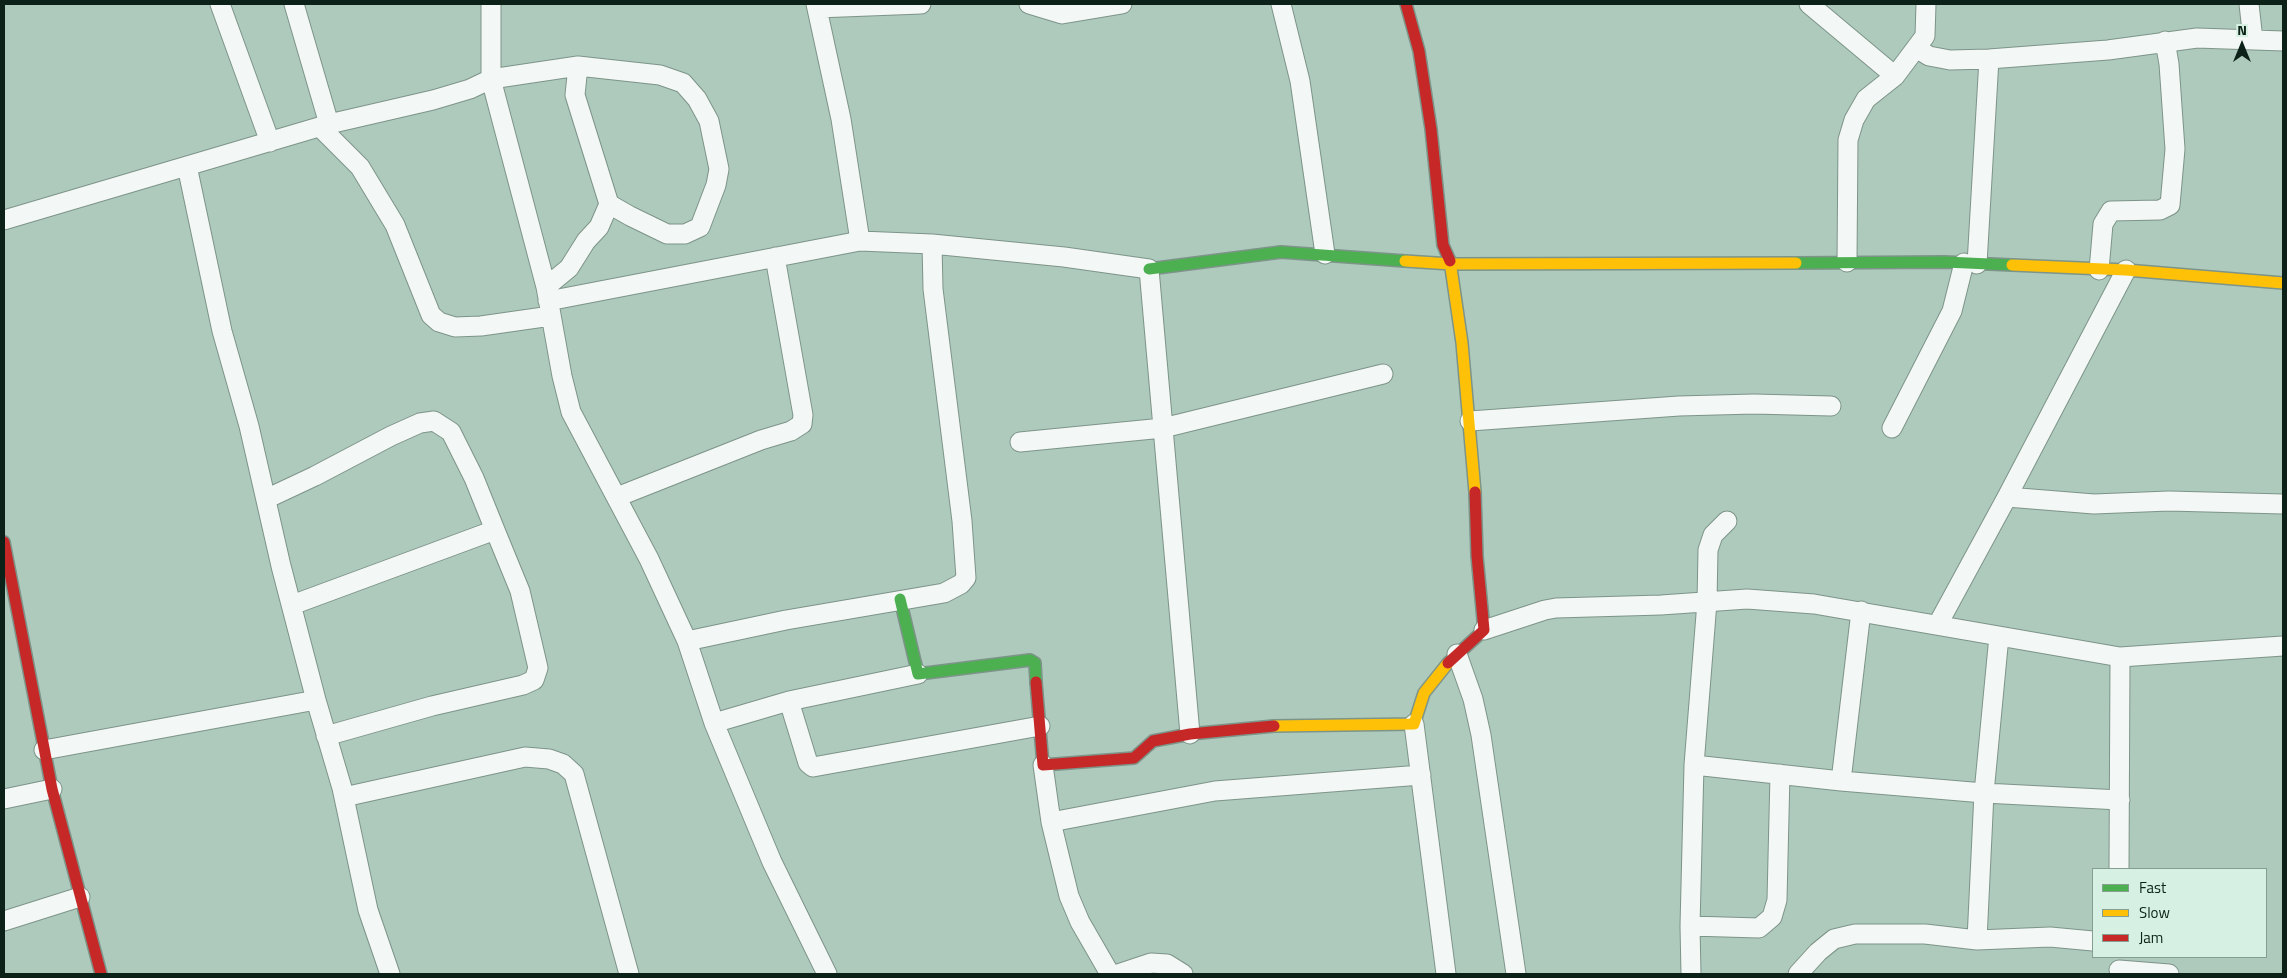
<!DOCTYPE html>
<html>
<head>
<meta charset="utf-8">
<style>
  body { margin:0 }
  #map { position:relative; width:2287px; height:978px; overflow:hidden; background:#aecabc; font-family:"Titillium Web",sans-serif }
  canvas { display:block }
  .frame { position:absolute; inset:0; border:5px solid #0c2218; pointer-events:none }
  .legend { position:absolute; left:2092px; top:868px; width:175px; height:90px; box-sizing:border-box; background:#d6f1e3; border:1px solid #859e92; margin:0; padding:6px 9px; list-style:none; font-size:15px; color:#0c2218 }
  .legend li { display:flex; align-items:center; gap:10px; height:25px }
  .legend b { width:25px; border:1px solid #859e92 }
  .north { position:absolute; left:2217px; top:20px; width:50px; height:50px; -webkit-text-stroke:4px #d6f1e3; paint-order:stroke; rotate:0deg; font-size:14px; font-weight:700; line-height:20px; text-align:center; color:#0c2218 }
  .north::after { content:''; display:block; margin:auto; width:18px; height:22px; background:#0c2218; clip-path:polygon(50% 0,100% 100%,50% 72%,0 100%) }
</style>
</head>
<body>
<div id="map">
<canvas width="2287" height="978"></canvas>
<div class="frame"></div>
<ul class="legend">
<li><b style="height:6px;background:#4caf50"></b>Fast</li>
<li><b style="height:6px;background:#ffc107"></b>Slow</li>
<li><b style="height:6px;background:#c62828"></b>Jam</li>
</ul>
<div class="north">N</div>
</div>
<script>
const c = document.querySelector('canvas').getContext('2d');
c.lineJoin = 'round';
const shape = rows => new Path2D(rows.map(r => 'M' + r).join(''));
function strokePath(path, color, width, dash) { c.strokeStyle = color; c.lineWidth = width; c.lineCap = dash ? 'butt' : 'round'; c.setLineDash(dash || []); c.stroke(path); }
const street = shape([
  [220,4,270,142],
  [294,4,329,124],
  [491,4,491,79,546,287,562,376,571,412,649,559,687,641,714,723,772,862,827,974],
  [816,4,841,119,860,241],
  [1029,4,1062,14,1122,4],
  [1281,4,1300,81,1325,254],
  [1809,4,1895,76],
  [2249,4,2253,40],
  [817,8,921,4],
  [1916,48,1929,56,1950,60,1989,59,2108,50,2197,38,2283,41],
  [578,66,575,95,609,204],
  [320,127,360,167,395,225,431,315,439,322,455,327,481,326,551,316],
  [187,166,222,331,249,426,281,566,316,700,342,788,368,910,390,974],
  [4,220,329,124,433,100,470,89,491,79,578,66,660,75,683,83,697,99,709,121,719,169,716,185,700,227,685,234,667,234,630,216,609,204,599,227,586,241,569,268,546,287],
  [1847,262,1848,140,1854,120,1866,99,1895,76,1925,36,1926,4],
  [1977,264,1989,59],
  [2099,270,2103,224,2111,211,2160,210,2170,205,2175,149,2169,64,2165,41],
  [548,301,860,241,932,244,1064,257,1149,269,1190,734],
  [1470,421,1679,406,1754,404,1831,406],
  [1892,428,1952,311,1964,263],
  [1020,442,1163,428,1383,374],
  [617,497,761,440,791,431,802,424,803,415,775,257],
  [2007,497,2094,504,2169,501,2283,504],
  [266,499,315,476,391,436,420,423,434,421,451,432,474,478,495,530],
  [292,605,495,530,520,591,538,668,534,680,523,685,432,706,326,736],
  [1938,624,2007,497,2126,270],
  [1484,630,1545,610,1556,608,1661,605,1747,599,1814,604,1999,636,1984,793,1977,940],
  [1999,636,2120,657],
  [687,641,786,620,944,593,961,584,966,578,962,521,933,289,932,244],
  [1457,654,1473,699,1481,735,1516,974],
  [789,701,808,763,813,767,1040,726],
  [714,723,789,701,918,674],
  [1414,724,1446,974],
  [44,750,316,700],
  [1043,765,1051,822,1069,896,1080,922,1110,974],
  [1694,765,1841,781,1984,793,2120,800],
  [1841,781,1861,611],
  [344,797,525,757,549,759,563,764,574,774,629,974],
  [4,799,52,789],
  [1051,822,1215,791,1421,775],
  [2119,869,2120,657,2283,646],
  [4,921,80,897],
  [1690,926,1759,928,1772,917,1777,900,1780,774],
  [2119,970,2169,974],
  [1118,974,1151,963,1167,964,1183,974],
  [1691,974,1690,926,1694,765,1707,602,1708,550,1713,535,1727,521],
  [1798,974,1818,952,1834,939,1855,934,1925,934,1977,940,2050,937,2093,941]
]);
const fast = shape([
  [1796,263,1945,262,2012,265],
  [1149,269,1281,252,1405,261],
  [900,599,918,674,1030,660,1035,663,1036,682]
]);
const slow = shape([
  [1405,261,1451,264,1796,263],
  [1450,261,1462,343,1475,492],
  [2012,265,2126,270,2283,283],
  [1274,726,1414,724,1424,693,1448,663]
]);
const jam = shape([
  [1406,4,1419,51,1431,129,1443,245,1450,261],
  [4,542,52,789,101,974],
  [1448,663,1484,630,1477,556,1475,492],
  [1036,682,1043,765,1134,758,1153,741,1190,734,1274,726]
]);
strokePath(street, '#7d9489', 21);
strokePath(fast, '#7d9489', 14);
strokePath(slow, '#7d9489', 14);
strokePath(jam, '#7d9489', 14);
strokePath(street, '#f3f7f5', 19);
strokePath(fast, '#4caf50', 11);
strokePath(slow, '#ffc107', 11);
strokePath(jam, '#c62828', 11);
</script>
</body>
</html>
